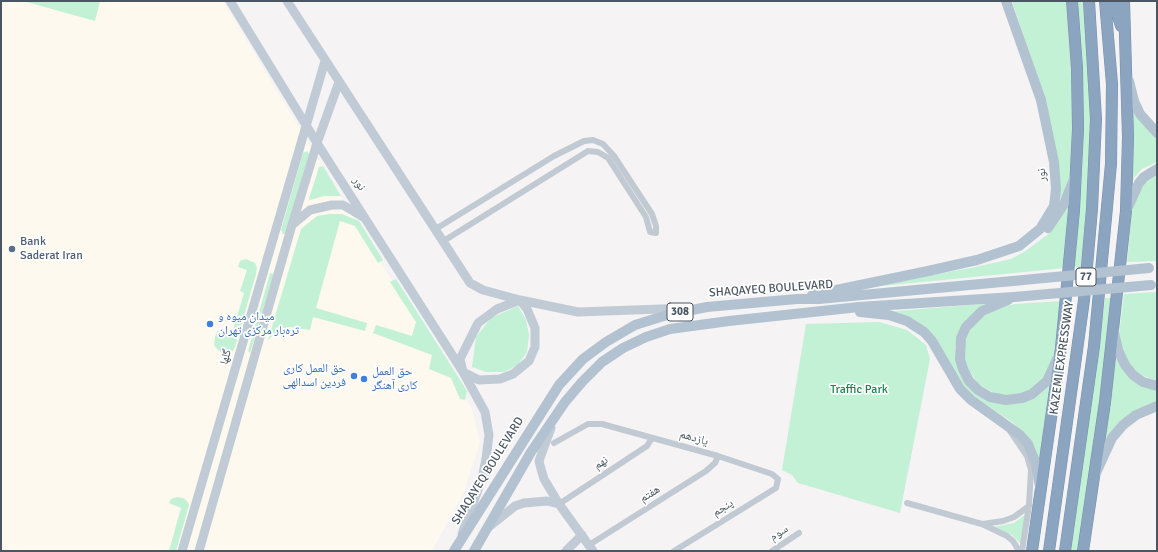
<!DOCTYPE html>
<html>
<head>
<meta charset="utf-8">
<style>
  body { margin:0 }
  #map { position:relative; width:1158px; height:552px; overflow:hidden; background:#f5f3f3; font-family:Signika,sans-serif }
  canvas { display:block }
  .frame { position:absolute; inset:0; border:2px solid #4a5661; pointer-events:none }
</style>
</head>
<body>
<div id="map">
<canvas width="1158" height="552"></canvas>
<div class="frame"></div>
</div>
<script>
const c = document.querySelector('canvas').getContext('2d');
c.lineJoin = 'round';
function paint(path, color) { c.fillStyle = color; c.fill(path, 'evenodd'); }
const shape = rows => new Path2D(rows.map(r => 'M' + r).join(''));
function strokePath(path, color, width, dash) { c.strokeStyle = color; c.lineWidth = width; c.lineCap = dash ? 'butt' : 'round'; c.setLineDash(dash || []); c.stroke(path); }
function label(font, color, halo, rows, align = 'center') {
  c.font = font + ' Signika,"Noto Naskh Arabic",sans-serif'; c.lineWidth = 3.5; c.setLineDash([]); c.textBaseline = 'middle'; c.strokeStyle = halo; c.fillStyle = color; for (const [text, x, y, turn = 0] of rows) {
    c.save(); c.translate(x, y); c.rotate((+turn || 0) * Math.PI / 180); c.textAlign = isNaN(turn) ? turn : align; if (halo) c.strokeText(text, 0, 0); c.fillText(text, 0, 0); c.restore();
  }
}
const commercial = shape([
  [1,1,223,1,366,239,472,409,480,442,464,492,432,551,1,551]
]);
const green = shape([
  [23,1,100,1,95,21],
  [1012,1,1066,1,1074,101,1070,184,1052,220,1008,253,1055,214,1042,90],
  [1078,1,1084,1,1091,111,1086,218,1081,267,1073,267,1079,30],
  [1131,103,1157,138,1157,162,1142,169,1134,178,1129,190],
  [307,151,309,154,285,234,283,234,281,230,303,153],
  [323,166,341,196,324,196,310,200,309,199,319,167],
  [1157,172,1157,261,1127,262,1133,200,1145,180],
  [1073,186,1065,268,851,289,971,268,1011,259,1024,252,1047,235,1060,218],
  [329,214,342,214,359,221,383,260,378,263,355,226,340,221,316,308,367,323,365,331,313,317,310,330,290,327,280,329,268,340,301,229,317,216],
  [246,259,255,263,257,268,256,274,235,347,233,351,228,353,222,353,217,349,214,345,215,337,218,330,232,334,244,293,240,291,247,270,238,267,240,261],
  [270,273,274,274,250,353,248,351],
  [396,279,467,391,465,400,460,399,451,378,429,369,432,355,373,333,376,325,412,336,416,322,390,282],
  [1157,292,1157,381,1136,373,1123,354,1119,335,1124,294],
  [1105,298,1114,298,1079,551,1071,551],
  [1061,301,1055,354,1052,365,1038,386,1016,396,996,394,978,384,967,367,965,358,965,342,971,327,981,316,1000,307,1015,304],
  [993,303,974,312,961,329,955,347,956,360,959,370,1005,404,1052,380,1039,466,1036,450,1028,438,1012,422,968,393,937,342,884,312],
  [518,306,526,320,529,335,527,352,518,365,504,372,486,372,472,367,476,337,491,318],
  [879,322,907,330,926,345,930,359,900,513,798,483,792,475,782,470,806,324],
  [1116,358,1130,378,1157,390,1157,401,1136,410,1118,423,1108,436,1103,448],
  [177,497,183,498,187,501,189,505,176,551,169,551,181,508,169,503,171,499],
  [1026,514,1021,544,1012,535,993,527,1014,523]
]);
const street = shape([
  [434,230,554,156,584,141,593,140,603,144,614,156,652,214,656,226,656,233,650,232,646,217,608,158,598,152,588,151,442,242],
  [1010,431,1027,456,1031,470,1029,505,1022,551],
  [554,443,588,424,602,424,718,456,772,474,778,479,776,488,674,551],
  [907,503,982,524,1007,536,1013,541,1019,551],
  [559,504,647,446,652,438],
  [983,524,1003,521,1014,517,1029,506],
  [589,545,706,471,715,463,718,456],
  [772,551,799,533]
]);
const secondary = shape([
  [230,1,317,143,463,372,485,412,489,435,486,459,482,479,462,534],
  [287,1,470,283,483,290,520,300,578,312,688,308],
  [292,225,310,210,332,205,343,205,363,217],
  [520,300,527,309,535,328,535,347,529,361,513,374,500,379,479,380,463,372,460,359,478,323,497,309,520,300],
  [551,428,539,461,541,469,544,479,559,504,593,551],
  [490,526,515,506,524,503,547,501,559,504],
  [182,551,325,61],
  [199,551,292,225,317,143,339,82],
  [566,551,582,535]
]);
const primary = shape([
  [1129,81,1134,101,1140,114,1157,133],
  [1128,207,1139,183,1144,177,1157,169],
  [1048,228,1064,204,1074,179],
  [928,271,977,260,1019,246,1040,229,1054,206,1056,189,1054,162,1041,100,1006,1],
  [812,295,933,270],
  [1008,300,982,311,966,327,961,338,960,359,963,369,969,381,978,390,990,397,1006,400,1022,398,1032,394,1047,381,1057,359],
  [860,312,889,315,907,321,924,332,932,341,960,389,971,400,1020,435,1028,444,1036,464,1040,487],
  [1114,332,1118,350,1125,365,1133,375,1143,382,1157,386],
  [1096,473,1112,438,1123,425,1136,415,1157,406],
  [454,551,559,385,583,359,606,342,635,325,667,315,707,307,797,299,819,299,1013,281],
  [474,551,531,452,565,402,582,382,602,362,623,348,646,337,670,329,729,321,859,307,1014,297]
]);
const highway = shape([
  [1113,1,1121,26],
  [1032,551,1061,348,1074,210,1078,129,1077,68,1072,1],
  [1049,551,1084,300,1092,209,1096,119,1089,1],
  [1065,551,1094,346,1111,164,1112,84,1105,1],
  [1083,551,1105,402,1126,211,1128,137,1124,1]
]);
const primaryBridge = shape([
  [1013,281,1149,268],
  [1014,297,1151,285]
]);
const markers = [
  [12,249,4,"#5c6f8a"],
  [210,324,4,"#3f7fe0"],
  [354,376,4,"#3f7fe0"],
  [364,379,4,"#3f7fe0"]
];
const shields = [
  [1086,277,20],
  [680,312,26]
];
const shieldNames = [
  ["77",1086,277],
  ["308",680,312]
];
const streetNames = [
  ["نور",1042,175,-94],
  ["نور",359,184,58],
  ["SHAQAYEQ BOULEVARD",771,289,-4],
  ["گلها",226,357,-74],
  ["KAZEMI EXPRESSWAY",1062,358,-82],
  ["یازدهم",694,438,16],
  ["نهم",601,463,-33],
  ["SHAQAYEQ BOULEVARD",488,471,-58],
  ["هفتم",650,494,-32],
  ["پنجم",723,508,-32],
  ["سوم",779,533,-33]
];
const serviceNames = [
  ["Bank",20,242],
  ["Saderat Iran",20,256]
];
const shopNames = [
  ["میدان میوه و",218,317],
  ["تره‌بار مرکزی تهران",218,331],
  ["حق العمل کاری",346,369,"right"],
  ["فردین اسدالهی",346,383,"right"],
  ["حق العمل",372,372],
  ["کاری آهنگر",372,386]
];
const parkNames = [
  ["Traffic Park",859,390]
];
paint(commercial, '#fdf9ef');
paint(green, '#c3f1d5');
strokePath(highway, '#7690ad', 12);
strokePath(street, '#c1cad2', 6);
strokePath(secondary, '#c1cbd6', 9);
strokePath(primary, '#b3c2d1', 10);
strokePath(highway, '#8ba5c1', 11);
strokePath(primaryBridge, '#b3c2d1', 10);
for (const [x, y, r, color] of markers) { const dot = new Path2D(); dot.arc(x, y, r, 0, 2 * Math.PI); c.fillStyle = color; c.fill(dot); strokePath(dot, '#fff', 1.5); }
for (const [x, y, w] of shields) { const box = new Path2D(); box.roundRect(x - w / 2, y - 9, w, 18, 3); c.fillStyle = '#fff'; c.fill(box); strokePath(box, '#4a5661', 1); }
label('bold 11px', '#4a5661', null, shieldNames);
label('12px', '#4a5661', '#fff', streetNames);
label('12px', '#4e5e75', '#fff', serviceNames, 'left');
label('12px', '#366cbe', '#fff', shopNames, 'left');
label('12px', '#17864f', '#fff', parkNames);
</script>
</body>
</html>
